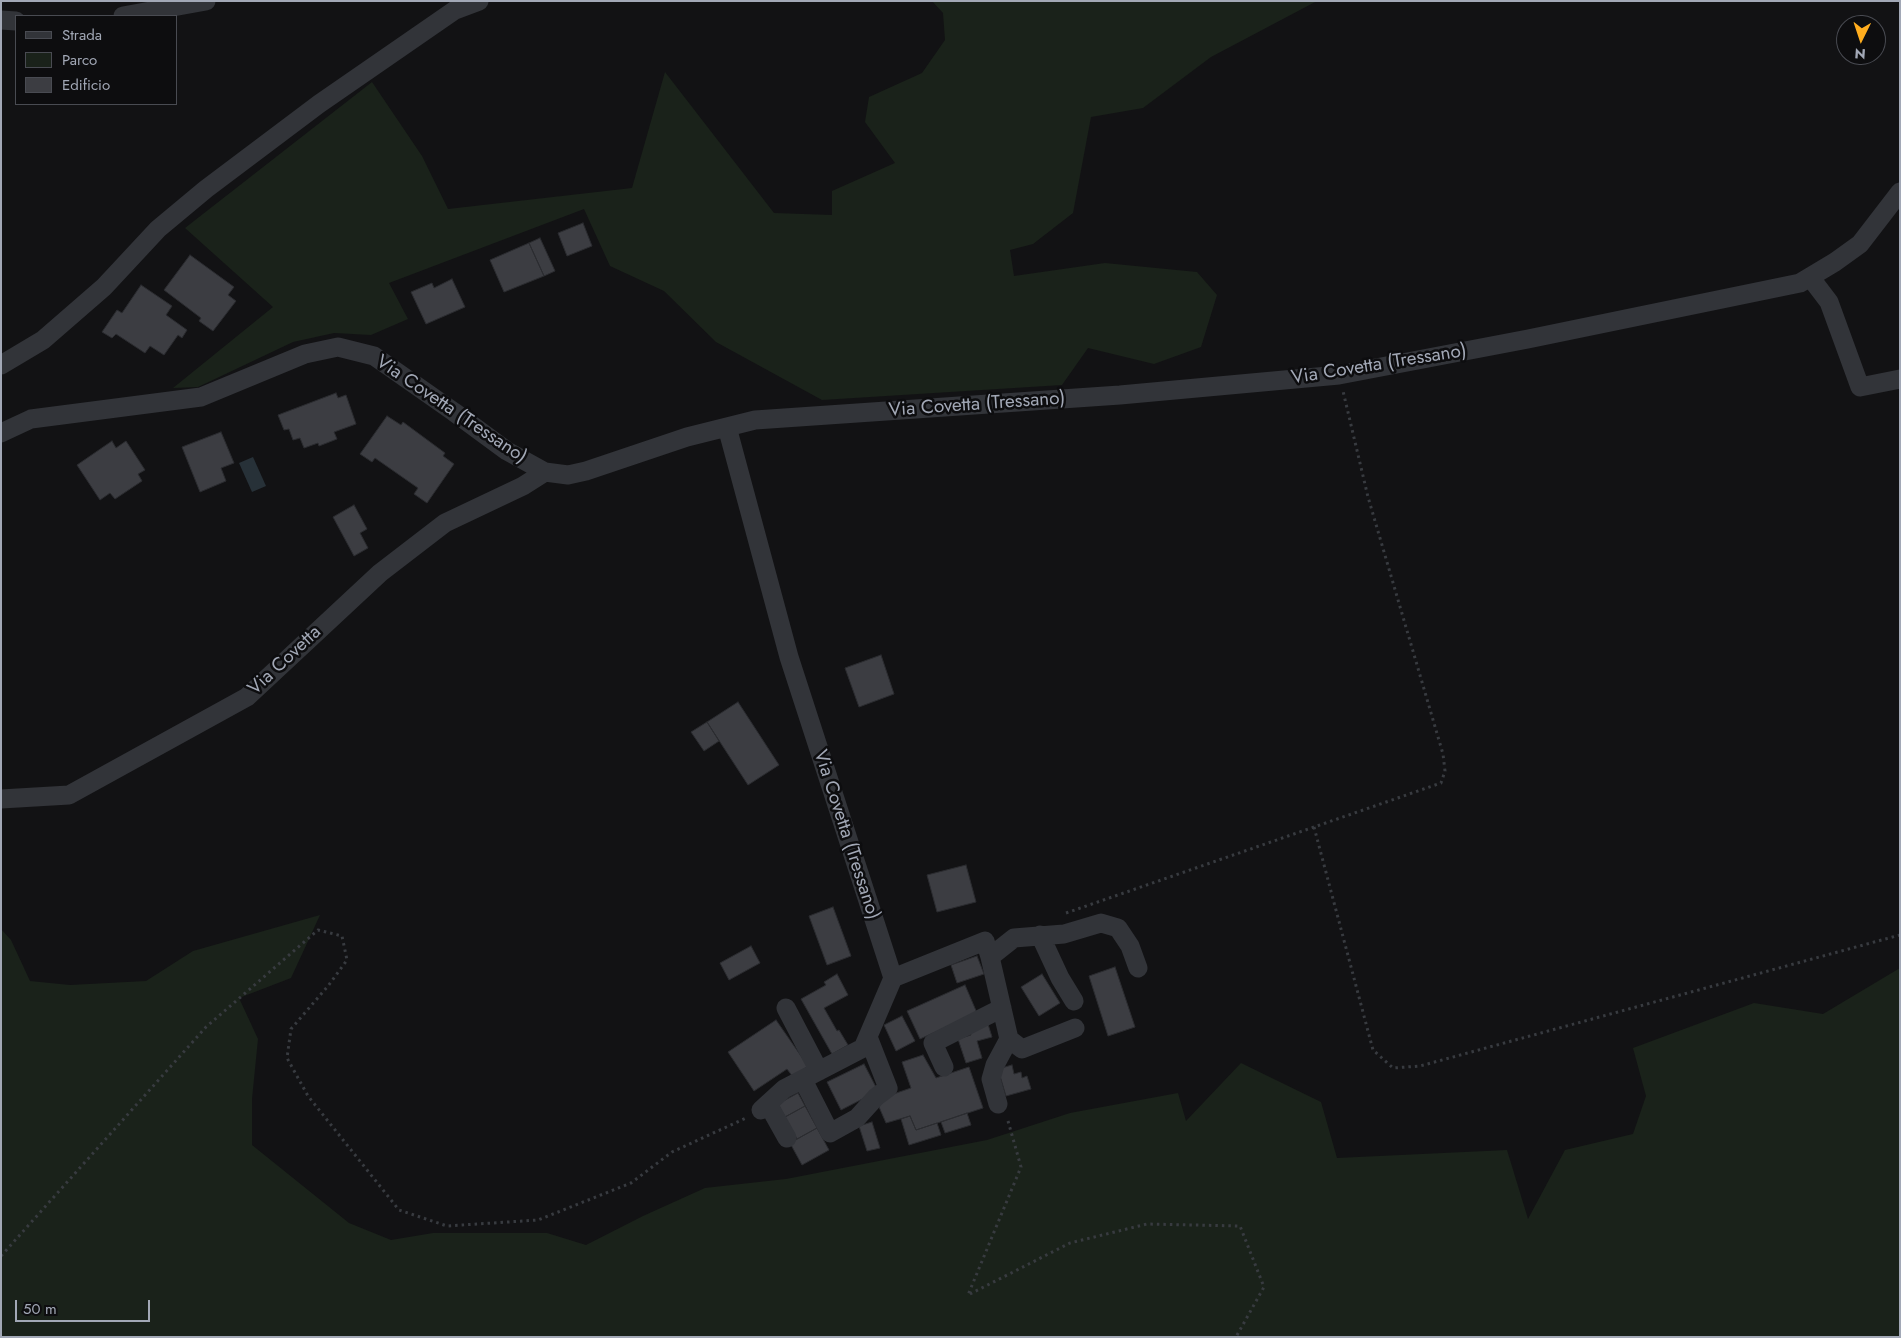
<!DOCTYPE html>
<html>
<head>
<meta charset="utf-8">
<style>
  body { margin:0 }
  #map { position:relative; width:1901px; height:1338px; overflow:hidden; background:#121214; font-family:Jost,sans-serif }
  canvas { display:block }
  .frame { position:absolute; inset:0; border:2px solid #a2a8b6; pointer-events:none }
  .legend { position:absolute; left:15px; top:15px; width:162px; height:90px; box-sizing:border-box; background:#0d0d0f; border:1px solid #494b52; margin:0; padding:6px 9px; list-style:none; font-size:15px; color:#a2a8b6 }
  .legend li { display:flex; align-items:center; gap:10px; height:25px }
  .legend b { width:25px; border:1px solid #494b52 }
  .north { position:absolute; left:1836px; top:15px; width:50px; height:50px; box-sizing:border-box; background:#0d0d0f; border:1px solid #494b52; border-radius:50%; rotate:184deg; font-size:14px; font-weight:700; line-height:20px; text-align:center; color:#a2a8b6 }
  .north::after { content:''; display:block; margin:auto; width:18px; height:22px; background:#ffad1e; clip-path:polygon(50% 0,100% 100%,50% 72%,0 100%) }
  .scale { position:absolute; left:15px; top:1300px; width:135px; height:22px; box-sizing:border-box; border:2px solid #a2a8b6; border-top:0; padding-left:6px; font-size:15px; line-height:18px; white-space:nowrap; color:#a2a8b6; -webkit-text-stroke:4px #0d0d0f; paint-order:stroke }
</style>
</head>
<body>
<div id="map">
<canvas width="1901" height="1338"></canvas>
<div class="frame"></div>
<ul class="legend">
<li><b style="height:6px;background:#323439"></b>Strada</li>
<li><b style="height:14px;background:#1a221a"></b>Parco</li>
<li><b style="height:14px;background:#3c3d42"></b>Edificio</li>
</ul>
<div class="north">N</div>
<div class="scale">50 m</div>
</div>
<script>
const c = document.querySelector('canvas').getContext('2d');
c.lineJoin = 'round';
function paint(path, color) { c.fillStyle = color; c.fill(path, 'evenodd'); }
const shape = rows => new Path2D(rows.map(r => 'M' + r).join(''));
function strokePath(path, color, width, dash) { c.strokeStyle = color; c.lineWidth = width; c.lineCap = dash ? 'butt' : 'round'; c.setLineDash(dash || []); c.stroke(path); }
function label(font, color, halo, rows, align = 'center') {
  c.font = font + ' Jost,sans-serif'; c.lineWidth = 5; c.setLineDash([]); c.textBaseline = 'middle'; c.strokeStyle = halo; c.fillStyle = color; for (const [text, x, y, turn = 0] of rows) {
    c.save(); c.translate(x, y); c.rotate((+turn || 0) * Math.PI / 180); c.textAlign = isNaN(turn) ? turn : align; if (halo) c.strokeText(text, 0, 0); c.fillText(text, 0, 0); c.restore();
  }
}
const green = shape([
  [932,1,1317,1,1211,57,1143,108,1091,117,1073,213,1033,244,1010,250,1014,276,1105,263,1197,272,1217,295,1201,347,1154,364,1088,348,1062,385,822,400,716,342,664,291,610,266,584,209,389,283,408,319,371,335,334,333,293,342,198,387,173,388,273,307,185,228,372,82,422,156,448,209,632,188,665,72,774,213,832,215,832,191,895,163,865,122,869,97,922,73,945,40,943,13],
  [320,915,291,978,239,998,258,1039,252,1099,252,1145,349,1223,391,1240,433,1233,547,1233,586,1245,643,1216,705,1188,786,1179,987,1140,1070,1113,1178,1093,1186,1121,1241,1063,1321,1102,1337,1158,1507,1150,1528,1219,1565,1150,1633,1134,1646,1096,1633,1048,1754,1003,1823,1014,1900,968,1900,1337,1,1337,1,929,11,940,30,981,70,985,146,981,193,951]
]);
const water = shape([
  [253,457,266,486,252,492,239,463]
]);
const building = shape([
  [583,223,592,246,567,256,558,233,583,223],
  [540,238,555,271,544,276,529,243,540,238],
  [529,243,544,276,504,292,490,260,529,243],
  [190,255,234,287,228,295,236,301,213,331,199,321,201,318,164,290,190,255],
  [452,279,465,307,426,324,411,292,432,283,434,288,452,279],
  [141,285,172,306,166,315,187,330,182,338,178,335,164,355,150,346,145,353,116,334,112,338,102,332,117,310,122,313,141,285],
  [336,393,338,398,346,395,356,424,334,432,337,439,319,446,318,443,304,448,300,438,293,440,289,429,284,430,278,415,336,393],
  [387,416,401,425,403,422,445,453,443,456,454,464,427,503,414,494,418,488,375,458,372,462,360,454,387,416],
  [221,432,234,463,221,468,226,481,200,492,182,447,221,432],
  [112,441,116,448,126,441,145,470,138,474,142,481,115,499,110,493,100,500,77,465,112,441],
  [354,505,367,529,360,533,368,548,354,556,333,517,354,505],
  [881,655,894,694,859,707,845,668,881,655],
  [738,702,779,765,748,785,707,722,738,702],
  [707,722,719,741,704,751,691,732,707,722],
  [966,865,976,902,937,912,927,875,966,865],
  [833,907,851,956,827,965,809,916,833,907],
  [751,946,760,963,729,980,720,963,751,946],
  [977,956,984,974,957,983,951,965,977,956],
  [1115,967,1135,1027,1108,1036,1089,976,1115,967],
  [837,974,848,995,824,1008,837,1031,839,1030,848,1045,832,1054,801,999,826,985,824,982,837,974],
  [1042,974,1060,1003,1039,1016,1021,987,1042,974],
  [965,985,977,1013,920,1039,907,1011,965,985],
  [902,1016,915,1041,896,1051,884,1025,902,1016],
  [776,1020,808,1066,793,1077,787,1069,754,1091,728,1052,776,1020],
  [987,1021,992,1037,977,1041,982,1058,966,1063,958,1039,971,1035,968,1027,987,1021],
  [923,1055,936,1078,969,1067,983,1108,916,1130,910,1116,886,1123,876,1100,911,1088,902,1062,923,1055],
  [864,1064,878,1091,841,1110,827,1082,864,1064],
  [1012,1065,1014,1074,1021,1072,1022,1078,1027,1076,1031,1089,1006,1096,998,1069,1012,1065],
  [798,1093,805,1106,785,1117,778,1104,798,1093],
  [805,1106,817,1128,797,1139,785,1117,805,1106],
  [967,1113,971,1125,945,1133,941,1122,967,1113],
  [910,1116,916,1130,937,1123,941,1135,909,1145,901,1119,910,1116],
  [872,1122,880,1148,867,1151,859,1126,872,1122],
  [817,1128,829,1150,802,1165,790,1143,817,1128]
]);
const path = shape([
  [1314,827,1373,1050,1393,1068,1420,1066,1900,935],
  [1066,913,1441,783,1445,771,1443,754,1368,497,1343,391],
  [1008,1121,1021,1167,968,1295,1070,1243,1147,1224,1240,1226,1264,1287,1236,1337],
  [1,1256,206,1027,318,930,342,936,347,960,328,986,291,1029,287,1058,308,1096,399,1210,447,1226,538,1220,631,1183,672,1152,746,1118]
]);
const minor = shape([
  [123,16,206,1],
  [1,20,16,21],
  [1810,277,1829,302,1860,387,1900,379],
  [1,365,43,340,104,287,158,229,206,189,319,104,455,10,479,1],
  [727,427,789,657,893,978,985,941,990,957,1009,1039,1022,1049,1075,1028],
  [1,433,31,419,201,397,305,354,338,347,374,356,454,412,507,451,545,472,568,475,586,471,687,437,755,420,1120,395,1339,375,1528,339,1800,283,1835,262,1860,244,1900,192],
  [1,799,69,795,247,697,380,573,445,523,523,486,545,472],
  [1040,935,1060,978,1074,1001],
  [990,957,1014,938,1064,934,1101,923,1118,928,1130,946,1138,968],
  [786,1008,819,1071],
  [944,1067,933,1043,1002,1008],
  [803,1080,830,1133,857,1118,876,1097,888,1088,868,1037],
  [768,1104,787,1138],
  [998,1104,991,1079,995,1065,1009,1039],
  [761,1110,784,1089,863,1048,893,978]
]);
const streetNames = [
  ["Via Covetta (Tressano)",1379,365,-9],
  ["Via Covetta (Tressano)",977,405,-4],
  ["Via Covetta (Tressano)",451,410,34],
  ["Via Covetta",285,661,-43],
  ["Via Covetta (Tressano)",846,835,72]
];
paint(green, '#1a221a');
paint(water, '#273138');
paint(building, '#3c3d42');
strokePath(building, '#2b2c30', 1);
strokePath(path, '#383b40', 3, [2.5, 4]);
strokePath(minor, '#323439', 19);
label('19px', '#a2a8b6', '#0d0d0f', streetNames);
</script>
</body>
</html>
